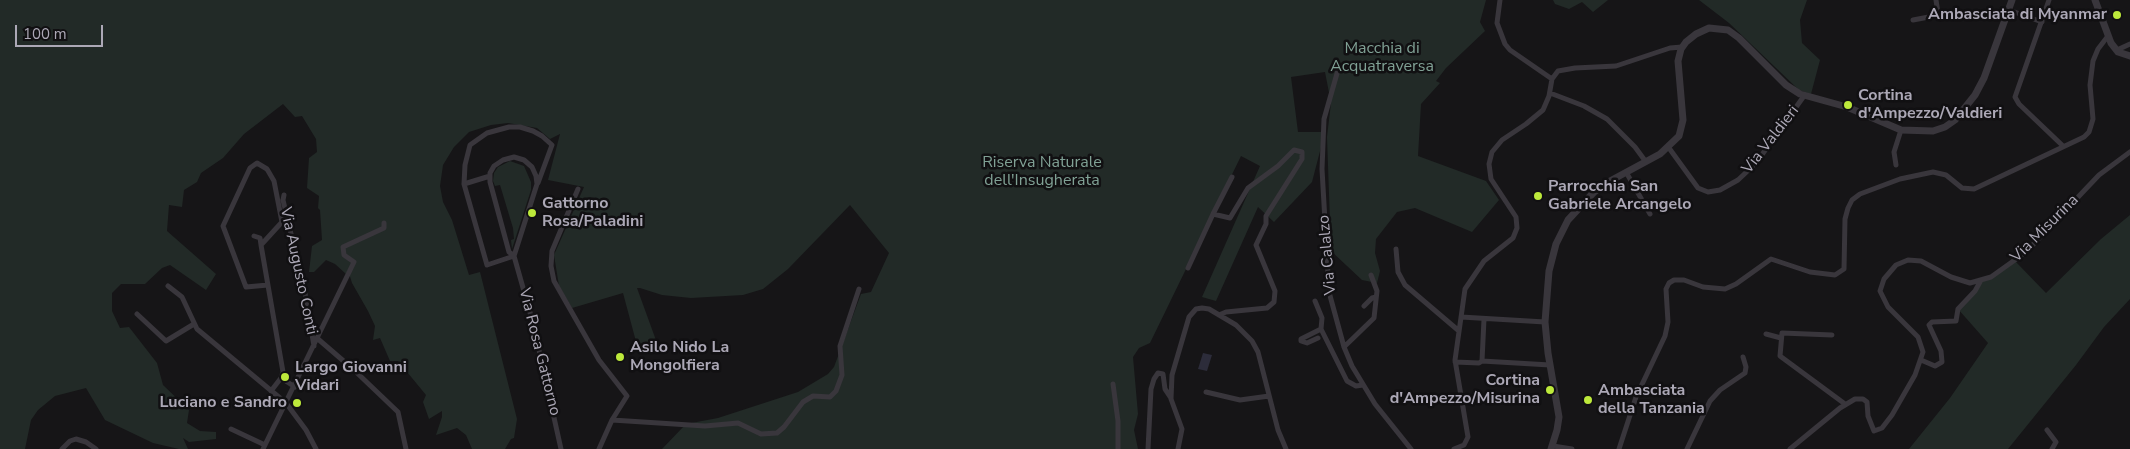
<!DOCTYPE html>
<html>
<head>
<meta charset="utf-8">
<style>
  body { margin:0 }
  #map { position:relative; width:2130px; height:449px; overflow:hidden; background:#161517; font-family:"Nunito Sans",sans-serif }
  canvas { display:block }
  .scale { position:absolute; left:15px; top:25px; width:88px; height:22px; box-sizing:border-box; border:2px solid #aca8b6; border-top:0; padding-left:6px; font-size:15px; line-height:18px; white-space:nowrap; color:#aca8b6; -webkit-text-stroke:4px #111012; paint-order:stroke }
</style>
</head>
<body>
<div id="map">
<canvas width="2130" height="449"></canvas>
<div class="scale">100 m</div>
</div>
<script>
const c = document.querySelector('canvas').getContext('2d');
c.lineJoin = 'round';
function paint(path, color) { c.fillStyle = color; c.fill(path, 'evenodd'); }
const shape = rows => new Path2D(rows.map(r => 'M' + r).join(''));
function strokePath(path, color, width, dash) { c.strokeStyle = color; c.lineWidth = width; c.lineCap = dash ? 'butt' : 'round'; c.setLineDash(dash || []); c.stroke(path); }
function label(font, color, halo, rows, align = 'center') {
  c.font = font + ' "Nunito Sans",sans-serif'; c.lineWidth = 5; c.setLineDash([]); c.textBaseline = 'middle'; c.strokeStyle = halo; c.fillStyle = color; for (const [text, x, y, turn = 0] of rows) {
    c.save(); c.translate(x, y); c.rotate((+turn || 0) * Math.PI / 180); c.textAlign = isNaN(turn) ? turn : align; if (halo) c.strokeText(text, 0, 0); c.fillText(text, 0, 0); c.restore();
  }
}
const green = shape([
  [0,0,1486,0,1480,22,1485,31,1446,68,1436,81,1440,83,1421,104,1418,156,1486,181,1499,200,1472,232,1415,208,1397,212,1376,239,1375,253,1380,271,1377,283,1362,280,1331,251,1327,137,1331,103,1325,72,1291,77,1298,132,1325,132,1312,182,1274,222,1258,207,1216,301,1202,297,1260,166,1241,156,1150,343,1139,348,1133,357,1138,414,1134,430,1138,449,662,449,686,424,718,418,798,392,828,374,834,367,861,294,871,292,889,253,850,205,788,269,763,289,743,295,691,298,662,295,640,288,637,288,657,343,638,349,623,293,572,308,559,286,554,255,584,187,548,180,560,134,550,139,537,128,508,123,491,125,469,132,454,147,443,165,440,186,443,202,452,220,469,275,480,272,517,419,514,438,511,439,505,449,472,449,466,435,457,428,436,435,442,417,442,411,429,419,423,402,426,395,398,361,390,361,380,338,373,340,375,326,368,311,352,283,348,270,346,274,335,264,326,260,314,272,309,272,312,246,322,240,320,210,318,208,319,196,307,188,309,158,317,152,316,139,302,116,295,117,283,104,244,134,223,158,201,173,197,182,184,190,182,207,169,205,167,231,216,274,206,290,170,265,162,268,145,284,121,284,112,293,112,311,120,328,129,327,157,363,163,385,189,410,187,423,200,431,216,432,216,439,189,442,183,438,188,449,179,449,153,443,105,420,86,388,55,396,38,410,31,420,25,449,0,449],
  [1553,0,1608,0,1593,12,1582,2,1569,9,1555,4],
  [1699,0,1807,0,1800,20,1802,43,1820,60,1811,94,1799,90,1729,23],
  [510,161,524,166,531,182,531,190,512,249,511,240,514,239,513,228,500,185,495,186,493,181,494,173,498,167],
  [2130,215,2130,299,2104,327,2076,365,2008,449,1909,449,1950,398,1988,343,1958,309,1980,282,2015,261,2046,293,2101,239]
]);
const water = shape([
  [1203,353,1212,355,1207,371,1198,369]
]);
const minor = shape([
  [1500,0,1497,23,1505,44,1510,50,1552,79],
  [2049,0,2015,97,2019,104,2063,146],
  [2009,10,2042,22],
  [1913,20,1934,16,1938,13,1936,0],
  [2117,50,2130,44],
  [1338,70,1324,119,1322,169,1329,292,1344,347,1352,366,1375,404,1411,449],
  [1550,93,1584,106,1607,119,1635,147,1646,162],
  [1669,148,1698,188,1708,192,1720,190,1738,180,1756,163,1804,96],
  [1896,165,1894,152,1901,130],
  [1626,172,1650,214],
  [490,176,464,184,487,265,514,256],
  [464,184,465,165,470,145,487,133,509,127,520,127,533,131,542,136,552,145,538,183],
  [578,189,552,251,551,266,554,281,599,360,627,396,612,420,599,449],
  [284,195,283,200,305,293,314,346],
  [1213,214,1232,177],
  [254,236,260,238,261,245,282,222,274,181,267,169,257,163,250,168,223,226,246,287,268,285],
  [261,245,283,372,281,378,271,391],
  [1396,249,1398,272,1405,285,1459,331],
  [514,256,537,184,536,176,532,167,524,160,514,157,503,160,494,166,490,173,490,182,509,252,514,256,533,323,561,449],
  [1188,268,1213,214,1230,218,1248,188,1278,166,1294,150,1302,152,1302,159,1266,216,1266,224,1256,245,1275,291,1274,302,1267,308,1226,312,1219,315],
  [168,286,182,297,197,329,286,403,306,430,316,449],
  [1315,301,1322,318,1321,329,1347,381,1356,386,1363,385],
  [1364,306,1372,298,1376,297],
  [137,314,166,341,194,324],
  [1461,317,1545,322],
  [1766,334,1781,338],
  [1832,335,1782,333,1780,356,1845,404],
  [1318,338,1307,343,1301,341,1301,339,1321,329],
  [318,339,354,370,398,412,406,449],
  [1344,347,1374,318,1377,291,1371,275],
  [1921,360,1935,366,1942,362,1941,351,1929,325,1932,322,1956,321,1958,309,1975,291,1980,282],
  [1482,361,1484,319],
  [1455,362,1479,363,1482,361,1550,365],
  [281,378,295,387],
  [1113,384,1118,421,1118,449],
  [1206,392,1240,400,1269,396],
  [612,420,705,426,738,423,761,434,777,433,784,427,803,402,813,396,830,397,836,391,842,375,840,346,859,289],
  [231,429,265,445],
  [2047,430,2056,442,2052,449],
  [1553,446,1572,449],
  [62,449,70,441,76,439,86,442,96,449],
  [263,449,354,262,344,255,343,247,384,228,384,223],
  [1148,449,1151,389,1154,379,1158,373,1163,374,1165,389,1171,398],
  [1178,449,1182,429,1171,399,1172,375,1189,317,1196,309,1202,308,1209,309,1236,325,1252,341,1258,352,1278,430,1286,449],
  [1454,449,1464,445,1468,437,1455,360,1465,289,1484,261,1513,238,1517,228,1516,217,1491,179,1489,164,1492,152,1502,140,1526,124,1543,110,1549,96,1552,79,1558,71,1575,68,1616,66,1670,48,1682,47],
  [1619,449,1636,397,1665,336,1668,322,1666,289,1669,283,1674,280,1684,280,1703,287,1725,289,1736,284,1771,259,1810,272,1835,275,1844,269,1845,219,1848,208,1852,200,1860,194,1900,179,1933,172,1946,175,1962,188,1974,189,2084,137,2089,132,2093,119,2090,85,2093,61,2098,49,2108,36],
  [1687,449,1710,401,1720,390,1745,373,1746,367,1743,357],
  [1790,449,1840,408,1855,399,1863,399,1867,402,1868,416,1874,431,1882,428,1892,415,1915,375,1923,352,1918,337,1888,307,1880,291,1884,279,1896,265,1908,260,1921,261,1951,277,1970,283,1991,277,2026,252,2099,175,2130,152]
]);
const tertiary = shape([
  [2095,0,2111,43,2118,52,2130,56],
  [1551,449,1557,430,1559,417,1548,353,1545,322,1549,271,1556,244,1568,220,1594,192,1610,181,1660,154,1679,136,1683,120,1678,61,1681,49,1686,42,1696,34,1709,28,1728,30,1739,38,1786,85,1800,94,1847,107,1901,130,1933,131,1945,127,1955,120,1975,95,1984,78,2012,0]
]);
const markers = [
  [2117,15,5,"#bde93b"],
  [1848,105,5,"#bde93b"],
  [1538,196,5,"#bde93b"],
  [532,213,5,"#bde93b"],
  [620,357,5,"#bde93b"],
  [285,377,5,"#bde93b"],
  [1550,390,5,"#bde93b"],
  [1588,400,5,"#bde93b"],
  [297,403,5,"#bde93b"]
];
const poiNames = [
  ["Ambasciata di Myanmar",2107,15,"right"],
  ["Cortina",1858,96],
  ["d'Ampezzo/Valdieri",1858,114],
  ["Parrocchia San",1548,187],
  ["Gabriele Arcangelo",1548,205],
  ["Gattorno",542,204],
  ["Rosa/Paladini",542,222],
  ["Asilo Nido La",630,348],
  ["Mongolfiera",630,366],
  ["Largo Giovanni",295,368],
  ["Vidari",295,386],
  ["Cortina",1540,381,"right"],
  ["d'Ampezzo/Misurina",1540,399,"right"],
  ["Ambasciata",1598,391],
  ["della Tanzania",1598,409],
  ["Luciano e Sandro",287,403,"right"]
];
const parkNames = [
  ["Macchia di",1382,49],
  ["Acquatraversa",1382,67],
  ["Riserva Naturale",1042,163],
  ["dell'Insugherata",1042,181]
];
const streetNames = [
  ["Via Valdieri",1771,140,-52],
  ["Via Misurina",2045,229,-45],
  ["Via Calalzo",1328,255,-95],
  ["Via Augusto Conti",298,271,78],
  ["Via Rosa Gattorno",539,352,76]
];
paint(green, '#222a27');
paint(water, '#2c2c3a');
strokePath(minor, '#39363c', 5);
strokePath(tertiary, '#39363c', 7);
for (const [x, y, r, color] of markers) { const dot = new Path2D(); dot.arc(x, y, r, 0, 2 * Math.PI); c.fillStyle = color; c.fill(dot); strokePath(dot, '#111012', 2); }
label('bold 16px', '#aca8b6', '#111012', poiNames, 'left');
label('16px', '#80a195', '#111012', parkNames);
label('16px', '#aca8b6', '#111012', streetNames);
</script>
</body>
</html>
